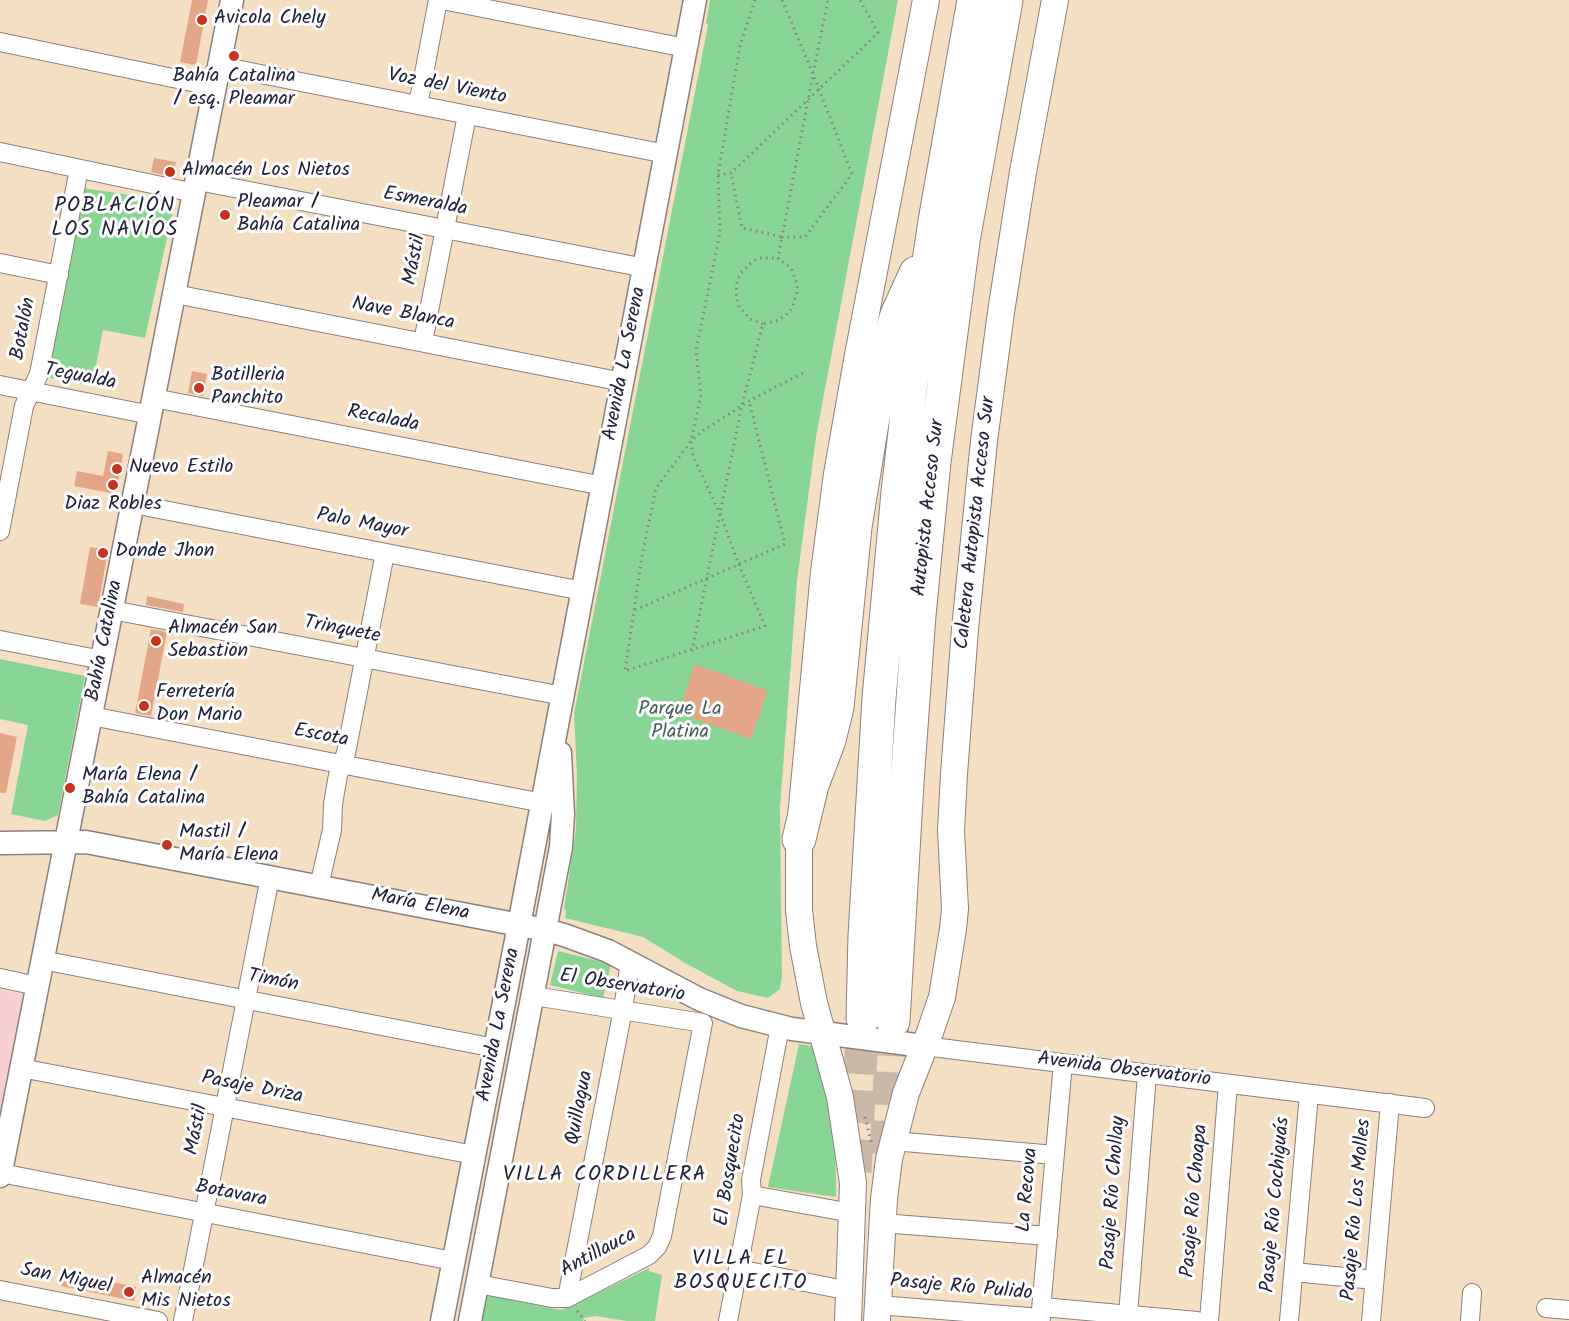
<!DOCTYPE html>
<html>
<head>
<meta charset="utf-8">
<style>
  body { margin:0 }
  canvas { display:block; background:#f5dfc3 }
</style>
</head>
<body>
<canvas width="1569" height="1321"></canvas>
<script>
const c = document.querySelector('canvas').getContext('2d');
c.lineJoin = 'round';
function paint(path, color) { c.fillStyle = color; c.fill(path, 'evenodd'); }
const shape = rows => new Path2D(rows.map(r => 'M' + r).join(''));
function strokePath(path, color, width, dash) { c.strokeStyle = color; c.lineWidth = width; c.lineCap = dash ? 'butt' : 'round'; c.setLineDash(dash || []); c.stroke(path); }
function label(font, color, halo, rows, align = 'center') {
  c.font = font + ' Kalam,sans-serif'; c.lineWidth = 6; c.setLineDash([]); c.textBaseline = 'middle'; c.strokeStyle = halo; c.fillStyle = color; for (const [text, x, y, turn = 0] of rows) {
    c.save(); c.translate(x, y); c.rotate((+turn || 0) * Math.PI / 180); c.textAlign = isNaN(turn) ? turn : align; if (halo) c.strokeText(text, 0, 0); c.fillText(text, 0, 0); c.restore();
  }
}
const built = shape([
  [0,990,28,995,0,1139]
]);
const green = shape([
  [710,0,898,0,816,437,797,581,780,808,782,977,780,989,768,998,737,991,685,963,643,937,565,918,566,910,564,909,576,829,577,775,574,714,708,25,706,23],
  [82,188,131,195,131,197,174,206,145,338,103,330,92,386,45,377],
  [0,659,85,676,58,815,45,821,11,814,28,725,0,719],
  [558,951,611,964,603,998,550,985],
  [799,1044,819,1047,835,1124,836,1197,768,1187],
  [649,1268,649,1271,662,1275,655,1321,627,1321,595,1316,584,1318,583,1321,477,1321,482,1294,560,1310,567,1308]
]);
const building = shape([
  [192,0,208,0,196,65,180,62],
  [154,158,176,162,173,177,151,172],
  [192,371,207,374,203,396,188,393],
  [108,451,123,454,116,494,74,486,77,471,103,476],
  [90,547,108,550,98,607,80,604],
  [147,596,184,604,183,612,146,605],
  [151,629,167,632,151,716,135,713],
  [695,664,768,691,751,739,678,713],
  [0,733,17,737,6,793,0,793],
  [64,1272,136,1287,134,1301,61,1286]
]);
const motorwayTunnel = shape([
  [886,1154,893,1021],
  [855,1172,863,1018]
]);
const path = shape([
  [755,0,740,46,718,175,720,233,696,350,701,395,691,441,656,488,642,556,625,671,765,626,739,565,721,516,693,456,691,441,701,432,749,401,805,372],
  [782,0,813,74,852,174,805,237,782,237,813,74,828,0],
  [718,175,731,173,878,33,860,0],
  [763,324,750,319,739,306,736,298,737,281,741,273,753,261,761,258,778,258],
  [635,610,785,544,749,401],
  [692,651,742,405,763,324,779,320,786,315,792,308,797,292,797,284,791,268,778,258,782,237,742,228,731,173],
  [865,1117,871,1142],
  [577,1311,585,1321]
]);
const minor = shape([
  [442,0,686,48],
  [0,42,216,87],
  [220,66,666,154],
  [418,105,438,0],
  [0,152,195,193],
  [198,181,645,268],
  [0,263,59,275],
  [175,294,623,382],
  [423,342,467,115],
  [0,385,151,415],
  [154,398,603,486],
  [133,504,583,591],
  [0,531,24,406,39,374,79,169],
  [112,610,563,696],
  [0,640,102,660],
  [91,716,543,803],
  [319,886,332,830,333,804,338,775,346,753,385,553],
  [42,960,495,1048],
  [0,978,37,986],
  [924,1046,1425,1108],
  [21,1068,474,1155],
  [893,1141,1055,1155],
  [1,1173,453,1261],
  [752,1195,852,1213],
  [882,1223,1048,1236],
  [738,1269,850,1291],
  [1294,1272,1374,1280],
  [478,1284,552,1298,567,1298,649,1255,657,1247,662,1236,703,1023,534,996],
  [0,1290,158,1321],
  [567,1298,623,1009,630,962],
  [878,1305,1041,1318],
  [1042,1307,1197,1321],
  [1546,1308,1569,1310],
  [1128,1315,1147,1074],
  [183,1321,270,877],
  [728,1321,752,1195,751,1180,780,1026],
  [1040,1321,1063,1063],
  [1209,1321,1228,1084],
  [1289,1321,1309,1094],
  [1371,1321,1390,1103],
  [1470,1321,1472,1293]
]);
const tertiary = shape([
  [0,843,86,842,546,930,564,935,608,951,699,999,741,1016,792,1029,924,1046],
  [0,1176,232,0],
  [442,1321,519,925,695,0],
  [470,1321,561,847,563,814,560,753]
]);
const secondary = shape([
  [848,1321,853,1183,840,1097,814,1003,803,946,799,910,799,839,824,572,837,474,858,355,926,0],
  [877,1321,884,1199,889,1159,906,1093,930,1032,942,997,953,929,955,909,951,830,954,774,965,629,984,441,1001,312,1023,172,1055,0]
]);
const motorway = shape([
  [799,839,812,785,829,740,837,707,855,527,872,423,886,350,897,315,916,273],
  [863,1018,865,936,879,698,898,492,910,389,935,221,974,0],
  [893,1021,907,783,919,615,934,462,963,241,1006,0]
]);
const markers = [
  [202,20,6,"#c8321e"],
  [234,56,6,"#c8321e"],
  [170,172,6,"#c8321e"],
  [225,215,6,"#c8321e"],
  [199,388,6,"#c8321e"],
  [117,469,6,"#c8321e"],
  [113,485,6,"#c8321e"],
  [103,553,6,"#c8321e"],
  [156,641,6,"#c8321e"],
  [144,706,6,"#c8321e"],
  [70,788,6,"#c8321e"],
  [167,845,6,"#c8321e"],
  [129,1292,6,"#c8321e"]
];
const poiNames = [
  ["Avicola Chely",214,20],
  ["Bahía Catalina",234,78,"center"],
  ["/ esq. Pleamar",234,101,"center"],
  ["Almacén Los Nietos",182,172],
  ["Pleamar /",237,204],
  ["Bahía Catalina",237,227],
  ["Botilleria",211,377],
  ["Panchito",211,400],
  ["Nuevo Estilo",129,469],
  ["Diaz Robles",113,506,"center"],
  ["Donde Jhon",115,553],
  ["Almacén San",168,630],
  ["Sebastion",168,653],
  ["Ferretería",156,694],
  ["Don Mario",156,717],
  ["María Elena /",82,777],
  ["Bahía Catalina",82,800],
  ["Mastil /",179,834],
  ["María Elena",179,857],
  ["Almacén",141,1280],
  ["Mis Nietos",141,1303]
];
const streetNames = [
  ["Voz del Viento",447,88,11],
  ["Esmeralda",425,203,11],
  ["Mástil",416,260,-79],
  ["Nave Blanca",403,315,11],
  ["Botalón",25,329,-79],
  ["Avenida La Serena",626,364,-79],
  ["Tegualda",80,378,11],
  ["Recalada",383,420,11],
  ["Autopista Acceso Sur",930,508,-84],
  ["Caletera Autopista Acceso Sur",977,523,-84],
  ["Palo Mayor",362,525,11],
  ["Trinquete",342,631,11],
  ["Bahía Catalina",106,641,-79],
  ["Escota",321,737,11],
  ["María Elena",420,906,11],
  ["Timón",273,982,11],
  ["El Observatorio",622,987,9],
  ["Avenida La Serena",500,1025,-79],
  ["Avenida Observatorio",1124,1071,7],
  ["Pasaje Driza",252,1089,11],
  ["Quillagua",581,1108,-79],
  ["Mástil",198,1130,-79],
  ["El Bosquecito",732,1170,-81],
  ["La Recova",1029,1190,-85],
  ["Pasaje Río Chollay",1115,1193,-86],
  ["Botavara",231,1195,11],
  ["Pasaje Río Choapa",1196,1201,-85],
  ["Pasaje Río Cochiguás",1277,1205,-85],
  ["Pasaje Río Los Molles",1358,1210,-85],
  ["Antillauca",599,1254,-28],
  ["San Miguel",66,1280,11],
  ["Pasaje Río Pulido",961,1289,5]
];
const parkNames = [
  ["Parque La",680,711],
  ["Platina",680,734]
];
const neighbourhoodNames = [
  ["POBLACIÓN",115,207],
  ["LOS NAVÍOS",115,231],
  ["VILLA CORDILLERA",605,1176],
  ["VILLA EL",741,1260],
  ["BOSQUECITO",741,1284]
];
paint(built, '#f7cfd2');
paint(green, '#89d694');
paint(building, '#e3a687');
strokePath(motorwayTunnel, '#cbb9a8', 33, [33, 16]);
strokePath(minor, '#8c807f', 20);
strokePath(tertiary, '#8c807f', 25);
strokePath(secondary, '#8c807f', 28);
strokePath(motorway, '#8c807f', 35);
strokePath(path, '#8c807f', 3, [1.5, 4.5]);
strokePath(minor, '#fff', 18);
strokePath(tertiary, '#fff', 22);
strokePath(secondary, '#fff', 26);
strokePath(motorway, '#fff', 33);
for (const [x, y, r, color] of markers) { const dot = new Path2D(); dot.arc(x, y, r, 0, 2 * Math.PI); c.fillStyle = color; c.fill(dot); strokePath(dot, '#fff', 2); }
label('20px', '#22223b', '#fff', poiNames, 'left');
label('20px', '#22223b', '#fff', streetNames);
label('20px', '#46615a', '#fff', parkNames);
c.letterSpacing = '1.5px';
label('21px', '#22223b', '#fff', neighbourhoodNames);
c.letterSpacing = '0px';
</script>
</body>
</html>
